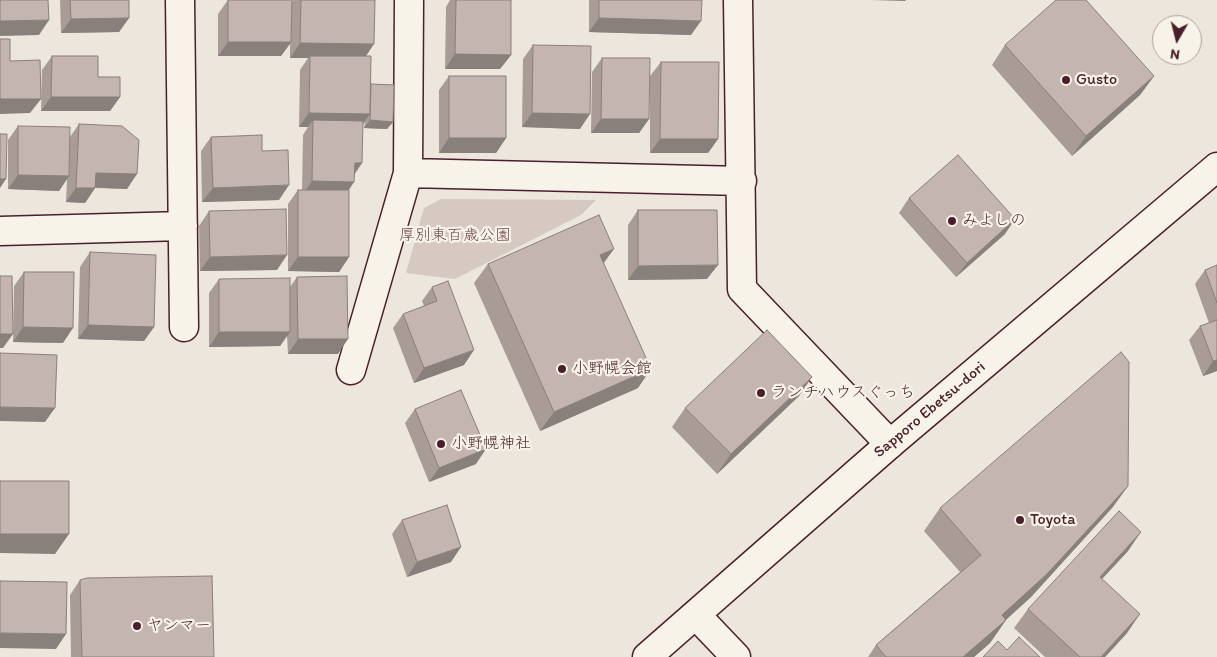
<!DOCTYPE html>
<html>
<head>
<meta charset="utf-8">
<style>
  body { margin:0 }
  #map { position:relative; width:1217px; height:657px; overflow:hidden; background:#ece6dd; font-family:Itim,sans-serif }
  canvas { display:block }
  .north { position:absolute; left:1152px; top:15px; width:50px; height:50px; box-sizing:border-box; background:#f7f3e8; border:1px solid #b29e9c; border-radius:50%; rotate:188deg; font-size:14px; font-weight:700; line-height:20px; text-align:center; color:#4a1f2b }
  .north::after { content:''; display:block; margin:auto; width:18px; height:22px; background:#4a1f2b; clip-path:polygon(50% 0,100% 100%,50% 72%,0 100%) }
</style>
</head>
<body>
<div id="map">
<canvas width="1217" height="657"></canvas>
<div class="north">N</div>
</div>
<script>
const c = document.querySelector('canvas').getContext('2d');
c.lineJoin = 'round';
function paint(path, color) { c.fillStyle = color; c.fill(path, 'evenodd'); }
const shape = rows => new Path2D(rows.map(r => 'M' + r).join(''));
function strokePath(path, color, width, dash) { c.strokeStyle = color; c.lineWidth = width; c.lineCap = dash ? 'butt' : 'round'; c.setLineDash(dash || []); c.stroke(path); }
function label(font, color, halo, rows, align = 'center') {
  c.font = font + ' Itim,"Klee One",sans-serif'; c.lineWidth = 4.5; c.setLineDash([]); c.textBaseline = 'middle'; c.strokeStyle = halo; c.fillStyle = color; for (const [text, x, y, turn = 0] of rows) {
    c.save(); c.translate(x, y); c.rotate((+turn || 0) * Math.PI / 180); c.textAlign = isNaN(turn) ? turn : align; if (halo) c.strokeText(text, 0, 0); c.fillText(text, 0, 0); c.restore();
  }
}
const green = shape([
  [441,199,596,200,581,215,455,279,406,273,424,208]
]);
const minor = shape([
  [180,0,184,327],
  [738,0,742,289,890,444],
  [408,173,742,181],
  [0,231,183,226],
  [351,370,408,173,409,0],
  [696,615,736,657]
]);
const trunk = shape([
  [647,657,890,444,1217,167]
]);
const wall = shape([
  [60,0,129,0,129,18,119,32,61,33],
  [228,0,292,0,292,2,293,0,375,0,366,56,371,85,393,122,387,129,364,128,365,122,363,124,354,174,354,182,349,190,349,257,339,272,288,271,288,204,298,190,302,190,303,135,308,127,299,127,300,70,308,58,290,58,290,44,281,56,218,56,218,14],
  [435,0,511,0,511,55,500,69,445,69,446,7,450,0],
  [589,0,702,0,691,35,589,32],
  [533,45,580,129,522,127,523,59],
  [1005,45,1154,76,1140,95,1072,156,992,65],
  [52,56,98,77,120,97,110,111,41,111,42,70],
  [602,58,649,119,639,133,591,133,592,72],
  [661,62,718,139,708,153,650,153,650,76],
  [449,76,506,138,496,153,439,153,439,90],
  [79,124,127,189,95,188,85,203,66,202,67,179,59,191,8,189,8,140,18,126,70,137],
  [211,137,262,151,279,200,202,202,201,151],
  [909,198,1005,234,956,277,899,213],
  [638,210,707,279,628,280,628,225],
  [209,211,277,270,200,271,199,226],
  [90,252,154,327,144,341,78,339,80,267],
  [604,263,638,388,540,431,474,283,488,264],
  [1217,265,1217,371,1203,376,1189,340,1200,326,1209,323,1195,284,1205,270],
  [24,272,63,343,13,342,14,286],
  [297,277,338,354,288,354,287,335,280,346,209,347,209,293,219,279,290,287],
  [432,287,464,365,414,383,393,328,403,314,424,306,422,301],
  [799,396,717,474,672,427,685,408],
  [415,409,476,464,429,482,405,423],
  [1128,486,1112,508,1031,597,1006,620,990,643,974,657,868,657,876,645,960,572,924,531,940,508],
  [402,520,451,562,407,577,392,534],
  [1128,551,1102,579,1127,633,1105,657,1045,657,1014,628,1028,609],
  [80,580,214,657,71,657,70,595]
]);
const shadedWall = shape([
  [872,0,906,0,905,1],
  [129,18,119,32,61,33,71,19],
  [599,18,701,21,691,35,589,32],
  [49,20,39,35,0,36,0,21],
  [228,42,291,42,281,56,218,56],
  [300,43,374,44,364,59,310,56,308,58,290,58],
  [455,54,511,55,500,69,445,69],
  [1154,76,1140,95,1072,156,1086,136],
  [51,97,120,97,110,111,41,111],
  [0,99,41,99,30,113,0,114],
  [309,113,370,114,360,128,313,120,308,127,299,127],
  [532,113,590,114,580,129,522,127],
  [601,119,649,119,639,133,591,133],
  [370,120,393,122,387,129,364,128],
  [449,138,506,138,496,153,439,153],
  [660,139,718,139,708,153,650,153],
  [355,163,362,163,352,178],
  [96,173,137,174,127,189,86,187],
  [18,175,69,176,59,191,8,189],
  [0,179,6,179,0,188],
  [312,181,354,182,344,196,302,196],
  [289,185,279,200,202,202,213,188],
  [76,188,95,188,85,203,66,202],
  [1015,219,1005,234,956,277,967,263],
  [614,249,600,268,600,255],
  [287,255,277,270,200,271,210,257],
  [298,257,349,257,339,272,288,271],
  [718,265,707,279,628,280,638,266],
  [88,325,154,327,144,341,78,339],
  [23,327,73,328,63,343,13,342],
  [219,332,290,332,280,346,209,347],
  [0,334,13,334,3,348,0,348],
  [298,339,348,339,338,354,288,354],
  [474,350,464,365,414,383,424,368],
  [1217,360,1217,371,1203,376,1213,361],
  [651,369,638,388,540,431,554,412],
  [812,377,799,396,717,474,731,454],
  [0,407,55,408,45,422,0,421],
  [486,449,476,464,429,482,439,468],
  [1128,486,1112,508,1031,597,991,633,1006,620,990,643,974,657,963,657,1002,615],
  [1141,532,1128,551,1086,596,1100,577],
  [0,534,69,534,55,554,0,553],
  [461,547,451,562,407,577,417,562],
  [1140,614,1127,633,1105,657,1101,657],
  [0,633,66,634,56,649,0,648]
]);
const building = shape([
  [0,0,48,0,49,20,0,21,0,0],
  [70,0,129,0,129,18,71,19,70,0],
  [228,0,292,0,291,42,228,42,228,0],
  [301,0,375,0,374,44,300,43,301,0],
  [456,0,511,0,511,55,455,54,456,0],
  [599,0,702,0,701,21,599,18,599,0],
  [1056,0,1086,0,1154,76,1086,136,1005,45,1056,0],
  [0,39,10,39,10,61,40,60,41,99,0,99,0,39],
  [533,45,591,46,590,114,532,113,533,45],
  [52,56,98,56,98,77,120,77,120,97,51,97,52,56],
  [310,56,371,56,370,114,309,113,310,56],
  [602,58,650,58,649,119,601,119,602,58],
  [661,62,719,62,718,139,660,139,661,62],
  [449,76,506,76,506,138,449,138,449,76],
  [371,84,394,85,393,122,370,120,371,84],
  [313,120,363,121,362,163,355,163,354,182,312,181,313,120],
  [79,124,122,126,139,140,137,174,96,173,95,188,76,188,79,124],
  [18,126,70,127,69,176,18,175,18,126],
  [0,134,7,134,6,179,0,179,0,134],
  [262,135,262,151,288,150,289,185,213,188,211,137,262,135],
  [958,155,1015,219,967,263,909,198,958,155],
  [298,190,349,190,349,257,298,257,298,190],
  [286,209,287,255,210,257,209,211,286,209],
  [638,210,717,210,718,265,638,266,638,210],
  [599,215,614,249,600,255,651,369,554,412,488,264,599,215],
  [90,252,156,255,154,327,88,325,90,252],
  [1217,265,1217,303,1205,270,1217,265],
  [24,272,74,272,73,328,23,327,24,272],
  [0,276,12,276,13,334,0,334,0,276],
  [347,276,348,339,298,339,297,277,347,276],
  [290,278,290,332,219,332,219,279,290,278],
  [448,281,474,350,424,368,403,314,437,301,432,287,448,281],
  [1217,320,1217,360,1213,361,1200,326,1217,320],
  [767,330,812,377,731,454,685,408,767,330],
  [1121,352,1129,362,1128,486,1047,574,1002,615,1006,620,963,657,886,657,876,645,981,555,940,508,1121,352],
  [0,353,57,355,55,408,0,407,0,353],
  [461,390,486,449,439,468,415,409,461,390],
  [0,481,69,481,69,534,0,534,0,481],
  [447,505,461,547,417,562,402,520,447,505],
  [1119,511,1141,532,1100,577,1140,614,1101,657,1080,657,1028,609,1119,511],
  [212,576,214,657,82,657,80,580,87,578,212,576],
  [0,581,67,582,66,634,0,633,0,581],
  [1019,637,1040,657,983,657,998,641,1007,650,1019,637]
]);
const markers = [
  [1066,80,5,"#4a1f2b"],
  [952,221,5,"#4a1f2b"],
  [562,369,5,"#4a1f2b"],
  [761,393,5,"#4a1f2b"],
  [441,444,5,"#4a1f2b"],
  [1020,520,5,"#4a1f2b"],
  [137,626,5,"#4a1f2b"]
];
const poiNames = [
  ["Gusto",1076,80],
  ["みよしの",962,221],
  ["小野幌会館",572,369],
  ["ランチハウスぐっち",771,393],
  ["小野幌神社",451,444],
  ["Toyota",1030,520],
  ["ヤンマー",147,626]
];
const parkNames = [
  ["厚別東百歳公園",455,236]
];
const streetNames = [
  ["Sapporo Ebetsu-dori",930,410,-40]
];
paint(green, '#d5c9c2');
strokePath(minor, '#4a1f2b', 31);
strokePath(trunk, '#4a1f2b', 31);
strokePath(minor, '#f7f3e8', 28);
strokePath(trunk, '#f7f3e8', 28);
paint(wall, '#a99c97');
paint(shadedWall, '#897f7b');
paint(building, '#c4b5b0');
strokePath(building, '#897f7b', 1);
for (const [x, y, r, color] of markers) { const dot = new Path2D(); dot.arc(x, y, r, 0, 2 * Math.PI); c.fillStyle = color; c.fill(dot); strokePath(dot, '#f7f3e8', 2); }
label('16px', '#4a1f2b', '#f7f3e8', poiNames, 'left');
label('16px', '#6d4a51', '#f7f3e8', parkNames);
label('16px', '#4a1f2b', '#f7f3e8', streetNames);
</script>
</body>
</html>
